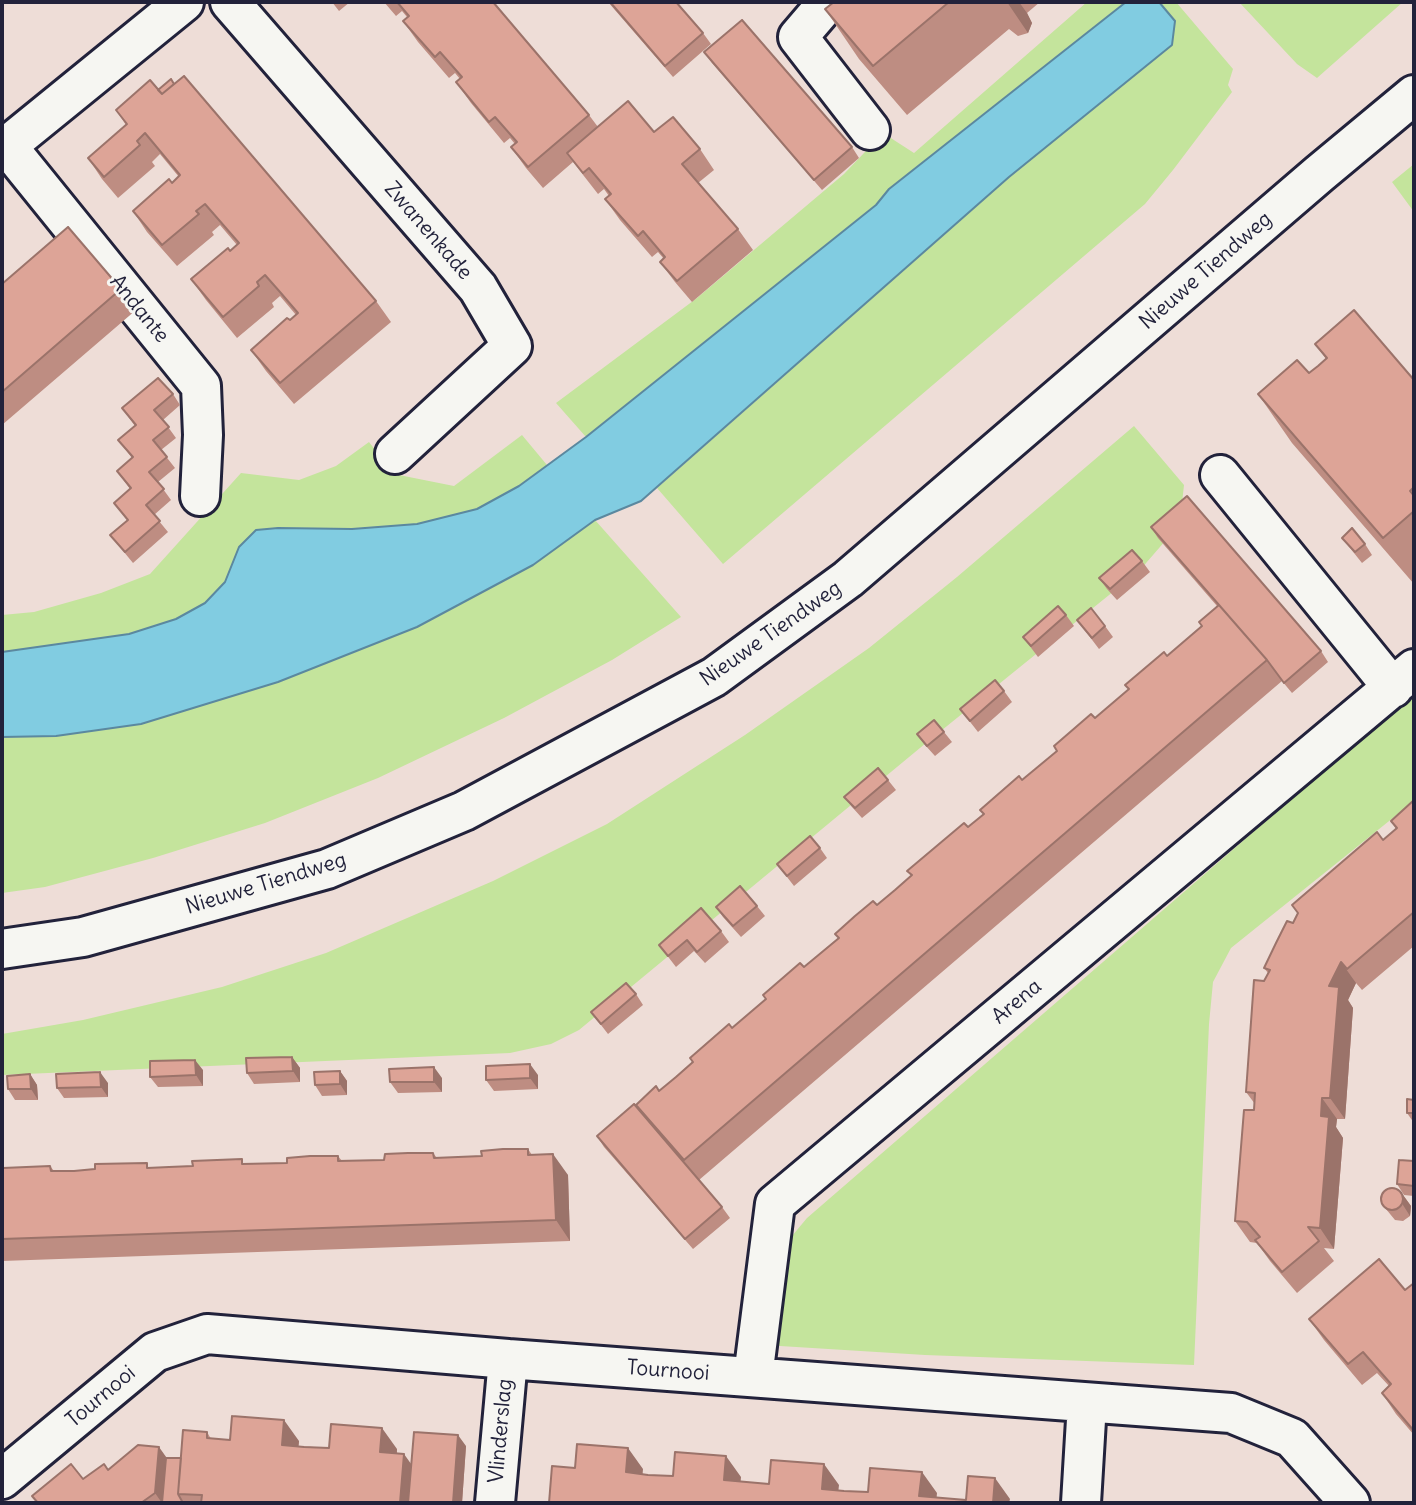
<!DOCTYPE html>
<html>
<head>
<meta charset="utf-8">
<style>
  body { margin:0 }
  #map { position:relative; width:1416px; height:1505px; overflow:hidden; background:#eeddd7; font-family:Delius,sans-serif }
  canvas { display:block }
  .frame { position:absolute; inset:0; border:4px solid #22223b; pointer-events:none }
</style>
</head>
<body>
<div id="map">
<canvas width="1416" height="1505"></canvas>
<div class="frame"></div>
</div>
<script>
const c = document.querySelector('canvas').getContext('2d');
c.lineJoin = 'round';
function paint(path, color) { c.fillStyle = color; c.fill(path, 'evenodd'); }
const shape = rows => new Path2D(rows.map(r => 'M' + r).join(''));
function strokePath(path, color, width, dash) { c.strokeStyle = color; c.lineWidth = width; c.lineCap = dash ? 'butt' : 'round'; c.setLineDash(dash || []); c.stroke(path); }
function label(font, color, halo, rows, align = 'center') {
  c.font = font + ' Delius,sans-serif'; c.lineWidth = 6; c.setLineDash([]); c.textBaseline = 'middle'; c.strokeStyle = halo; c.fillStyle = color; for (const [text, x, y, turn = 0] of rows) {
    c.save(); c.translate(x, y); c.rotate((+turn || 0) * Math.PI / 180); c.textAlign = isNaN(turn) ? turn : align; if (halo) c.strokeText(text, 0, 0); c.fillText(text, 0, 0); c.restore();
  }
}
const green = shape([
  [1087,2,1126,2,889,189,876,205,586,437,556,403,697,298,844,174,883,133,914,153],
  [1159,2,1176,2,1233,69,1228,85,1232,92,1173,170,1145,204,723,564,657,488,1009,177,1172,45,1175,21],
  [1239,2,1403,2,1317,78,1297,64],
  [1414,164,1414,212,1392,182],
  [1134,426,1184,485,1181,512,1166,540,1140,570,926,743,579,1030,551,1044,510,1053,2,1075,2,1034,83,1020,222,987,326,953,493,881,607,824,745,735,869,648,957,577],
  [522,435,547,465,519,486,477,509,417,524,352,529,278,528,239,547,225,582,205,603,176,619,129,634,2,652,2,615,34,612,101,593,150,574,241,473,299,480,336,466,369,442,386,464,399,475,454,486],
  [595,520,681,617,612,660,504,718,378,778,265,823,153,858,45,887,2,893,2,737,56,736,141,724,278,682,417,627,533,565],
  [1414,693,1414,801,1231,948,1213,982,1209,1024,1194,1365,925,1355,764,1345,781,1259,792,1236,807,1218]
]);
const water = shape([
  [1126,2,1159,2,1175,21,1172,45,1009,177,641,501,595,520,533,565,417,627,278,682,141,724,56,736,2,737,2,652,129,634,176,619,205,603,225,582,239,547,256,530,278,528,352,529,417,524,477,509,519,486,586,437,876,205,889,189,1126,2]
]);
const minor = shape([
  [230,2,478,288,512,346,395,454],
  [828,2,798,37,870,130],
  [7,146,201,386,203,435,200,496],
  [2,150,184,2],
  [1220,475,1393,688],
  [2,949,83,937,327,869,464,811,714,677,848,579,1319,174,1414,95],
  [753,1377,775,1204,1414,669],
  [2,1479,155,1352,207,1334,508,1359,1231,1413,1292,1438,1350,1503],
  [495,1503,508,1359],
  [1081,1503,1087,1403]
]);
const wall = shape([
  [332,2,350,2,339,11],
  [384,2,493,2,589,115,598,127,654,132,700,149,714,170,698,183,738,229,753,250,692,302,675,282,660,262,664,259,658,252,652,257,620,220,605,199,609,196,604,189,598,194,573,162,543,188,526,168,511,147,515,144,510,138,504,143,471,103,456,82,460,79,455,73,449,78,418,42,403,21,407,17,402,11,396,16],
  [608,2,676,2,703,33,711,44,673,77],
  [834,2,1040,2,1027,13,1032,23,1028,33,1018,36,1009,29,907,115,859,59,825,9],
  [704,52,852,147,859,158,822,190,712,63],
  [158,90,376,301,391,322,294,404,266,371,251,350,296,315,280,296,272,303,274,307,237,338,206,300,191,279,237,245,220,225,212,232,214,235,177,266,147,232,133,211,179,177,160,154,152,162,155,166,118,198,102,179,88,158,126,125,116,110],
  [2,284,121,289,136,310,2,425],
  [1315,344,1414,380,1414,584,1292,443,1258,394,1309,373,1326,359],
  [173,394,180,405,163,420,176,438,161,450,175,468,158,482,171,500,154,515,168,532,133,563,110,535,127,520,114,503,130,489,117,471,132,458,118,440,135,426,122,408],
  [1151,527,1321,651,1328,662,1292,693,1282,681,699,1180,722,1207,730,1218,693,1249,604,1147,597,1136,639,1109,692,1062,690,1058,732,1028,911,876,907,871,968,827,1202,627,1217,606,1158,538],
  [1342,538,1365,544,1372,555,1362,563],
  [1142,561,1150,572,1117,600,1107,589,1099,578],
  [1066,615,1074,626,1038,657,1023,637],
  [1077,620,1105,626,1113,637,1099,649],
  [1004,691,1012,702,978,732,960,709],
  [944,732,952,742,935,756,925,745,917,734],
  [888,780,896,790,862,818,852,807,844,797],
  [1414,800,1414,946,1362,990,1356,983,1348,1000,1353,1008,1345,1119,1337,1119,1336,1127,1343,1138,1334,1249,1324,1248,1334,1261,1297,1293,1270,1261,1257,1243,1250,1242,1235,1221,1254,1110,1255,1104,1246,1092,1264,981,1268,973,1264,968,1293,923,1298,913,1292,905,1383,840,1396,829,1391,821],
  [820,848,827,858,794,886,777,864],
  [757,906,765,916,741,937,723,917,716,907],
  [721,931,729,942,705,963,694,951,676,967,659,945],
  [636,994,643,1005,608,1034,591,1012],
  [292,1057,300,1068,300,1082,254,1084,247,1073],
  [203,1070,203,1086,158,1087,150,1077],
  [340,1071,347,1081,347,1095,322,1096,315,1085],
  [30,1074,37,1085,38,1100,15,1100,8,1089],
  [538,1075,538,1089,494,1091,486,1080],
  [442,1078,442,1092,398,1093,390,1082],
  [108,1083,108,1097,64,1098,57,1088],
  [1414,1100,1414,1123,1407,1113],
  [528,1149,532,1155,568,1175,570,1241,2,1261,2,1173,50,1166,54,1171,287,1163,338,1156,342,1161,384,1160,433,1153,437,1158,482,1156],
  [1414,1161,1414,1196,1404,1195,1397,1184],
  [1403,1195,1411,1206,1410,1216,1403,1221,1395,1220,1381,1203],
  [1414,1283,1414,1435,1396,1414,1382,1393,1389,1386,1377,1373,1362,1385,1324,1340,1309,1319,1405,1290],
  [207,1432,211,1439,230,1440,299,1441,298,1446,329,1448,397,1449,397,1454,411,1464,466,1446,462,1503,37,1503,32,1496,108,1470,166,1458,181,1458]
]);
const shadedWall = shape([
  [1007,2,1019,2,1027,13,1032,23,1028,33],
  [1341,962,1356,983,1348,1000,1353,1008,1345,1119,1330,1098,1329,986],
  [292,1057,300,1068,300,1082,293,1071],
  [195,1060,203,1070,203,1086,196,1075],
  [530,1064,538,1075,538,1089,530,1078],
  [434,1067,442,1078,442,1092,434,1082],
  [340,1071,347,1081,347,1095,340,1084],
  [100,1072,108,1083,108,1097,101,1087],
  [30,1074,37,1085,38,1100,31,1089],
  [1322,1098,1337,1119,1336,1127,1343,1138,1334,1249,1320,1228,1321,1116],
  [553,1154,568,1175,570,1241,556,1220],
  [1403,1195,1411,1206,1410,1216,1403,1205],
  [284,1420,299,1441,297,1465,282,1445],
  [382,1428,397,1449,395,1473,380,1452],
  [458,1435,466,1446,462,1503,453,1503],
  [159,1447,174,1468,162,1503,155,1493],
  [628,1448,643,1469,641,1493,626,1472],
  [404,1454,419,1475,417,1503,400,1503],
  [726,1456,741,1477,739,1501,724,1480],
  [824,1464,839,1485,837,1503,822,1489],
  [922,1472,937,1493,936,1503,919,1496],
  [995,1478,1010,1499,1009,1503,993,1503]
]);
const building = shape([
  [397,2,493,2,589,115,528,167,511,147,517,142,495,117,489,122,456,82,462,77,440,52,435,57,403,21,409,16,397,2],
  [610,2,676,2,703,33,665,66,610,2],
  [834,2,949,2,873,66,825,9,834,2],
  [742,20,852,147,814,180,704,52,742,20],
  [184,76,376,301,280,383,251,350,287,318,290,320,298,313,280,292,265,275,257,282,259,286,223,317,191,279,228,248,230,251,239,243,205,204,196,211,199,214,162,245,133,211,169,179,172,183,180,175,145,133,137,141,140,145,104,177,88,158,127,124,116,110,150,80,162,94,184,76],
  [171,79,174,84,162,94,158,90,171,79],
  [628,101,654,132,673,117,700,149,682,164,738,229,677,281,660,262,665,257,643,231,638,236,605,199,611,194,589,168,583,173,567,153,628,101],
  [68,227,121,289,2,392,2,284,68,227],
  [1354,310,1414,380,1414,487,1410,491,1414,496,1414,511,1383,538,1258,394,1297,360,1309,373,1318,366,1327,358,1315,344,1354,310],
  [158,378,173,394,154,410,169,427,153,440,167,457,149,472,164,489,146,505,160,521,125,552,110,535,128,520,114,503,131,488,117,471,133,457,118,440,136,425,122,408,158,378],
  [1187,496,1321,651,1284,683,1267,660,1151,527,1187,496],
  [1352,528,1365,544,1355,552,1342,538,1352,528],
  [1132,550,1142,561,1110,589,1099,578,1132,550],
  [1219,605,1267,660,684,1160,636,1105,656,1086,659,1091,676,1077,693,1062,690,1058,729,1024,732,1028,766,999,763,995,800,963,804,967,839,938,835,934,855,916,873,901,877,905,895,890,912,875,907,871,964,823,968,827,984,814,980,810,1019,776,1022,780,1057,751,1054,746,1091,714,1095,718,1129,689,1125,685,1164,652,1167,656,1202,626,1199,622,1219,605],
  [1058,606,1066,615,1031,646,1023,637,1058,606],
  [1091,608,1105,626,1092,638,1077,620,1091,608],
  [995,680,1004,691,970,721,960,709,995,680],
  [934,720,944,732,927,746,917,734,934,720],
  [878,768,888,780,855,808,844,797,878,768],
  [1414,800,1414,912,1347,969,1341,962,1329,986,1339,987,1330,1098,1322,1098,1321,1116,1329,1117,1320,1228,1308,1227,1319,1241,1282,1272,1255,1240,1260,1237,1247,1222,1235,1221,1244,1110,1254,1110,1255,1093,1246,1092,1254,980,1264,981,1270,970,1264,968,1276,943,1287,921,1293,923,1298,913,1292,905,1377,832,1383,840,1397,828,1391,821,1414,800],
  [810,836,820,848,787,876,777,864,810,836],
  [740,886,757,906,733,926,716,907,740,886],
  [701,908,721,931,697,952,687,940,668,956,659,945,701,908],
  [626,983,636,994,601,1024,591,1012,626,983],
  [292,1057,293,1071,247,1073,246,1058,292,1057],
  [195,1060,196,1075,150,1077,150,1061,195,1060],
  [530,1064,530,1078,486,1080,486,1066,530,1064],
  [434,1067,434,1082,390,1082,389,1069,434,1067],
  [340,1071,340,1084,315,1085,314,1072,340,1071],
  [100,1072,101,1087,57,1088,56,1074,100,1072],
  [30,1074,31,1089,8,1089,7,1076,30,1074],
  [1407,1099,1414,1100,1414,1113,1407,1113,1407,1099],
  [634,1104,722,1207,685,1239,597,1136,634,1104],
  [503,1149,528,1149,528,1155,553,1154,556,1220,2,1239,2,1173,3,1168,50,1166,51,1171,74,1171,95,1169,95,1164,147,1163,147,1168,169,1167,193,1166,192,1161,242,1159,242,1164,287,1163,287,1158,310,1156,338,1156,338,1161,384,1160,385,1154,408,1153,433,1153,434,1158,482,1156,481,1151,503,1149],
  [1399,1160,1414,1161,1414,1186,1397,1184,1399,1160],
  '1381 1199a11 11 0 1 1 22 0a11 11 0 1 1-22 0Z',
  [1379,1259,1405,1290,1414,1283,1414,1431,1382,1393,1391,1384,1363,1352,1348,1364,1309,1319,1379,1259],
  [232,1416,284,1420,282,1445,304,1447,329,1448,331,1424,382,1428,380,1452,404,1454,400,1503,201,1503,202,1495,178,1494,183,1430,207,1432,207,1438,230,1440,232,1416],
  [414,1432,458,1435,453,1503,408,1503,414,1432],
  [577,1444,628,1448,626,1472,648,1475,673,1476,675,1452,726,1456,724,1480,769,1484,771,1460,824,1464,822,1489,844,1491,868,1492,870,1468,922,1472,919,1496,966,1500,968,1476,995,1478,993,1503,549,1503,552,1466,575,1468,577,1444],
  [138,1445,159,1447,155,1493,141,1503,38,1503,32,1496,71,1464,83,1479,104,1464,108,1470,138,1445],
  [166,1458,181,1458,178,1494,183,1503,162,1503,166,1458]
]);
const streetNames = [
  ["Zwanenkade",428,231,49],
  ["Nieuwe Tiendweg",1206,271,-41],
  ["Andante",139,309,51],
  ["Nieuwe Tiendweg",771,634,-35],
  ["Nieuwe Tiendweg",266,884,-17],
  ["Arena",1017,1002,-40],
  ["Tournooi",668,1371,4],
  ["Tournooi",101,1397,-40],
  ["Vlinderslag",501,1431,-85]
];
paint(green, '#c4e49c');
paint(water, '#81cce1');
strokePath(water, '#5b889f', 2);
strokePath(minor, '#22223b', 44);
strokePath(minor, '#f6f6f2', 38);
paint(wall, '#be8d82');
paint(shadedWall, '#9b736a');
paint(building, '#dda497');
strokePath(building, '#9b736a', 2);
label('21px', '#22223b', '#f6f6f2', streetNames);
</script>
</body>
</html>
